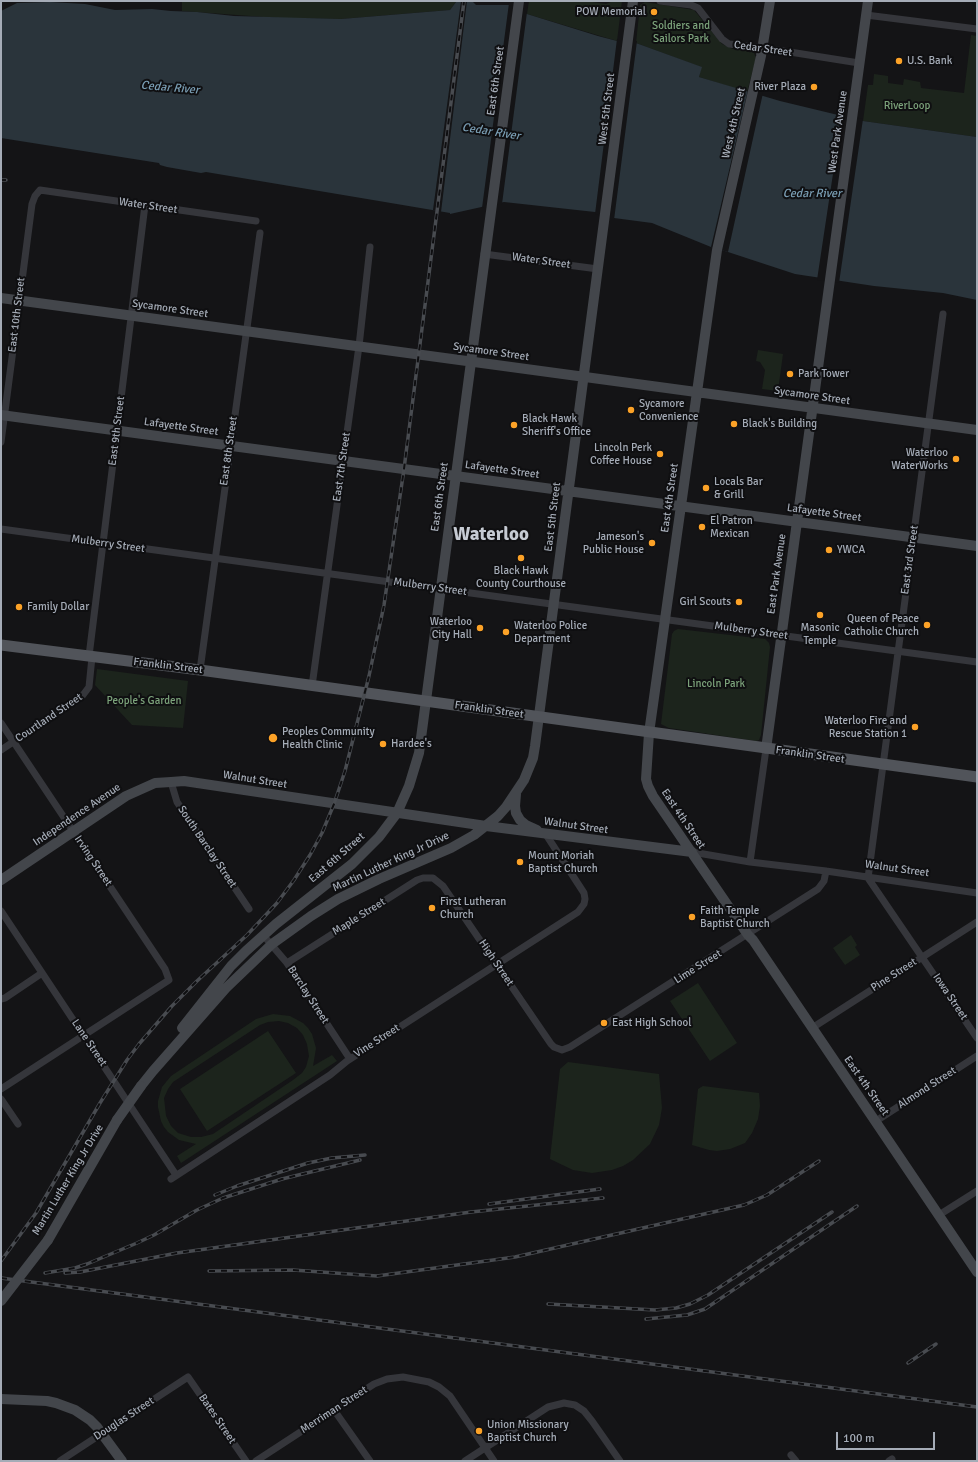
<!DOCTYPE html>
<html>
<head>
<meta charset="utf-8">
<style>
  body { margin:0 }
  #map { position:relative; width:978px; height:1462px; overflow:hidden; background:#141416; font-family:Signika,sans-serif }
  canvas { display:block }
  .frame { position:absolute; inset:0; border:2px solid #a5acb7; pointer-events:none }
  .scale { position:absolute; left:836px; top:1432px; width:99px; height:18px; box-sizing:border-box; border:2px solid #a5acb7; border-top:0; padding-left:5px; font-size:12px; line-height:14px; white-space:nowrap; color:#a5acb7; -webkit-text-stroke:3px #0f0f11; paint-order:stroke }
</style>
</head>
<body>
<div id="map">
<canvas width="978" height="1462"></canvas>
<div class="frame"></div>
<div class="scale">100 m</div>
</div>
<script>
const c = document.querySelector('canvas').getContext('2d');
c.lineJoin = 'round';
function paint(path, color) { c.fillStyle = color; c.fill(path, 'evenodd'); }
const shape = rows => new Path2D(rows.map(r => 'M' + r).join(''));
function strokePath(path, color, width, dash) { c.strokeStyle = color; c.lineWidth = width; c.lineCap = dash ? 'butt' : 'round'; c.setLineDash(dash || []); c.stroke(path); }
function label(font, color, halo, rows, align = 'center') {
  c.font = font + ' Signika,sans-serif'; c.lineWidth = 4; c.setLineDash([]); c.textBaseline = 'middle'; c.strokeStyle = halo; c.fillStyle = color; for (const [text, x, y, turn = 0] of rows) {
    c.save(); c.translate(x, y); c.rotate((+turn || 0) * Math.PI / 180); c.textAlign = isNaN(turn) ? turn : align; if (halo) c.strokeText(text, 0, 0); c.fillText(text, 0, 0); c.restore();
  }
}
const green = shape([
  [182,1,460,1,456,2,450,10,341,19,278,18,182,11],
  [529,1,586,1,606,4,613,1,622,1,617,41,527,14],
  [645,2,694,10,722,44,733,49,751,51,754,53,756,58,747,92,699,77,701,67,636,43,640,5],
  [971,35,977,36,977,137,863,121,868,85,873,85,874,74,888,76,888,83,903,85,904,79,920,82,921,88,964,93],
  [758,350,783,354,778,391,762,389,765,370,760,362,756,361],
  [678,629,765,639,769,643,770,647,761,735,759,740,756,741,669,728,661,724,672,634,674,631],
  [97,669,188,681,183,728,132,725,95,685],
  [851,935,857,945,855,947,860,955,845,965,833,948],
  [698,983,737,1043,710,1061,670,1001],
  [273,1014,290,1016,303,1023,308,1028,312,1034,316,1048,313,1066,332,1055,337,1061,181,1163,177,1156,196,1144,179,1140,168,1132,164,1127,161,1121,158,1107,158,1101,162,1087,171,1076,256,1019],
  [279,1021,288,1023,297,1028,303,1035,307,1044,309,1056,306,1067,302,1073,293,1080,213,1134,201,1137,191,1137,178,1133,171,1126,166,1116,164,1098,168,1089,173,1082,260,1025,268,1022],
  [268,1031,296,1073,207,1131,180,1089],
  [568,1062,659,1074,662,1108,659,1125,650,1144,633,1160,623,1166,612,1170,592,1173,573,1170,550,1159,560,1069],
  [703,1086,759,1093,760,1106,758,1119,752,1133,745,1143,730,1149,717,1151,709,1150,692,1145,698,1089]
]);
const water = shape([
  [460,1,472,1,476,5,509,5,527,14,598,36,617,41,636,43,702,67,699,77,780,101,863,121,977,137,977,300,943,293,874,286,795,274,728,252,711,247,652,223,614,218,595,212,504,202,450,214,450,213,373,200,206,172,201,173,167,167,160,165,159,163,1,138,1,11,17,3,50,2,85,4,115,10,152,9,171,11,197,12,234,16,341,19,450,10,456,2]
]);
const pier = shape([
  [461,1,467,1,441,212,433,210],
  [509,3,527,12,502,204,482,208],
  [617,39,637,41,614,220,595,214],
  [748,90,763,93,728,252,711,247],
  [842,114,863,119,839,283,817,280]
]);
const street = shape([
  [660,1,691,5,698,8,722,39,729,44,771,49,859,63],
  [866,15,977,29],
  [484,254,598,269],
  [943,314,868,878,977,1038],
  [1,442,32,204,35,196,40,190,256,221],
  [1,529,977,662],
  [89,656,145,205],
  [200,670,260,233],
  [312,686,359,346,370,247],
  [1,723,165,969,169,980,1,1089],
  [1,750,83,695,89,687,92,657],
  [171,782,177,802,249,909],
  [692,852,750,862,826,871,977,893],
  [750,862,766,749],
  [1,911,176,1175],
  [263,935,287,963,350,1059],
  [287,963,417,880,423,878,433,878,443,886,551,1044,554,1047,562,1050,570,1047,818,889,824,881,826,871],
  [1,999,5,998,42,973],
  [812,1028,977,922],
  [1,1099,18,1124],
  [876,1121,977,1056],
  [171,1179,330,1075,347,1061,578,912,584,904,585,899,584,893,545,833],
  [939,1215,977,1191],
  [334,1410,370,1461],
  [791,1455,796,1461],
  [60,1461,188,1377,246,1461],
  [256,1461,374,1384,387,1379,403,1377,429,1382,439,1387,450,1396,494,1461],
  [465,1461,548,1407,564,1403,575,1405,584,1411,592,1421,620,1461],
  [889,1461,892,1459]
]);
const secondary = shape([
  [770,1,761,56,717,250,649,733,646,779,648,786,653,796,748,935,753,940,977,1272],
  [1,298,977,430],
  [1,415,977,546],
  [766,749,868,1],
  [516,794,515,806,516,813,520,820,526,825,537,830],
  [1,880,126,796,155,783,171,782,184,781,486,826,692,852],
  [182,1028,231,966,246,951,276,924,352,864,379,837,397,813,409,786,419,753,519,1],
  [141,1086,153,1071,226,988,272,944,311,916,338,899,379,879,451,848,474,835,498,816,506,807,524,780,533,758,535,746,633,1],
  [48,1240,117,1120],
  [1,1399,47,1401,56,1403,75,1410,90,1420,97,1427,122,1461]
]);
const primary = shape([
  [1,645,200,670,977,777]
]);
const rail = shape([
  [1,180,6,180],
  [215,1195,237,1186,308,1163,332,1158,365,1155],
  [489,1204,600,1189],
  [1,1261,36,1213,100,1103,127,1060,139,1044,172,1006,197,981,247,935,277,903,294,880,310,855,322,833,334,804,345,771,369,676,384,605,404,469,464,1],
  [209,1271,293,1270,377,1276,515,1257,744,1205,767,1195,819,1161],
  [45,1273,75,1268,87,1264,137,1243,154,1235,197,1210,223,1198,282,1179,360,1160],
  [65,1273,80,1272,177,1253,471,1212,603,1198],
  [1,1278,977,1407],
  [548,1304,655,1310,676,1308,690,1304,708,1295,832,1212],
  [646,1319,687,1315,705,1309,857,1206],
  [908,1363,936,1344]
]);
const secondaryBridge = shape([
  [117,1120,141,1086],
  [1,1301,48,1240]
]);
const markers = [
  [654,12,4,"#fca227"],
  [899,61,4,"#fca227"],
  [814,87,4,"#fca227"],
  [790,374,4,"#fca227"],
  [631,410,4,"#fca227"],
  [734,424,4,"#fca227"],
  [514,425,4,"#fca227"],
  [660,454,4,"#fca227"],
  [956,459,4,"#fca227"],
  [706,488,4,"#fca227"],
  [702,527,4,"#fca227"],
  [652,543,4,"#fca227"],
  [829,550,4,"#fca227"],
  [521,558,4,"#fca227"],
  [739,602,4,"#fca227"],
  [19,607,4,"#fca227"],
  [820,615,4,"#fca227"],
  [927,625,4,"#fca227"],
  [480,628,4,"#fca227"],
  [506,632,4,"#fca227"],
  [915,727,4,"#fca227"],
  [273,738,5,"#fca227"],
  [383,744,4,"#fca227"],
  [520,862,4,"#fca227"],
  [432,908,4,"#fca227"],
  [692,917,4,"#fca227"],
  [604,1023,4,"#fca227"],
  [479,1431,4,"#fca227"]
];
const poiNames = [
  ["POW Memorial",646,12,"right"],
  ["U.S. Bank",907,61],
  ["River Plaza",806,87,"right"],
  ["Park Tower",798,374],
  ["Sycamore",639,404],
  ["Convenience",639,417],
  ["Black Hawk",522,419],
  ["Sheriff's Office",522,432],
  ["Black's Building",742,424],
  ["Lincoln Perk",652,448,"right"],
  ["Coffee House",652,461,"right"],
  ["Waterloo",948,453,"right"],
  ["WaterWorks",948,466,"right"],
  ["Locals Bar",714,482],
  ["& Grill",714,495],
  ["El Patron",710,521],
  ["Mexican",710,534],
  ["Jameson's",644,537,"right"],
  ["Public House",644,550,"right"],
  ["YWCA",837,550],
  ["Black Hawk",521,571,"center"],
  ["County Courthouse",521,584,"center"],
  ["Girl Scouts",731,602,"right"],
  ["Family Dollar",27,607],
  ["Queen of Peace",919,619,"right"],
  ["Catholic Church",919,632,"right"],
  ["Waterloo",472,622,"right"],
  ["City Hall",472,635,"right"],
  ["Waterloo Police",514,626],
  ["Department",514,639],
  ["Masonic",820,628,"center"],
  ["Temple",820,641,"center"],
  ["Waterloo Fire and",907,721,"right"],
  ["Rescue Station 1",907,734,"right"],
  ["Peoples Community",282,732],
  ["Health Clinic",282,745],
  ["Hardee's",391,744],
  ["Mount Moriah",528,856],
  ["Baptist Church",528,869],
  ["First Lutheran",440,902],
  ["Church",440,915],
  ["Faith Temple",700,911],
  ["Baptist Church",700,924],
  ["East High School",612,1023],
  ["Union Missionary",487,1425],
  ["Baptist Church",487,1438]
];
const parkNames = [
  ["Soldiers and",681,26],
  ["Sailors Park",681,39],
  ["RiverLoop",907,106],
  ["Lincoln Park",716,684],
  ["People's Garden",144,701]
];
const streetNames = [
  ["Cedar Street",763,49,8],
  ["East 6th Street",496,81,-82],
  ["West 5th Street",607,109,-83],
  ["West 4th Street",734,123,-77],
  ["West Park Avenue",838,132,-82],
  ["Water Street",148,206,8],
  ["Water Street",541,261,8],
  ["Sycamore Street",170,309,8],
  ["East 10th Street",17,315,-83],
  ["Sycamore Street",491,352,8],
  ["Sycamore Street",812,396,8],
  ["Lafayette Street",181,427,8],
  ["East 9th Street",117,431,-83],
  ["East 8th Street",229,451,-82],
  ["East 7th Street",342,467,-82],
  ["Lafayette Street",502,470,8],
  ["East 6th Street",440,497,-82],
  ["East 4th Street",670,498,-82],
  ["Lafayette Street",824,513,8],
  ["East 5th Street",553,517,-83],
  ["Mulberry Street",108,544,8],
  ["East 3rd Street",910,560,-82],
  ["East Park Avenue",777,574,-82],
  ["Mulberry Street",430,587,8],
  ["Mulberry Street",751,631,8],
  ["Franklin Street",168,666,7],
  ["Franklin Street",489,710,8],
  ["Courtland Street",49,718,-34],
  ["Franklin Street",810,755,8],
  ["Walnut Street",255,780,9],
  ["Independence Avenue",77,815,-34],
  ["East 4th Street",683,819,56],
  ["Walnut Street",576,826,8],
  ["South Barclay Street",207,847,56],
  ["East 6th Street",337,858,-41],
  ["Irving Street",93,861,56],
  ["Martin Luther King Jr Drive",391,862,-25],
  ["Walnut Street",897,869,8],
  ["Maple Street",359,917,-32],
  ["High Street",496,963,56],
  ["Lime Street",698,967,-32],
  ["Pine Street",894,975,-33],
  ["Barclay Street",308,995,57],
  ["Iowa Street",950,997,56],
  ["Vine Street",377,1041,-33],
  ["Lane Street",89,1043,56],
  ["East 4th Street",866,1086,55],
  ["Almond Street",927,1088,-33],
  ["Martin Luther King Jr Drive",68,1180,-59],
  ["Merriman Street",334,1410,-33],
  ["Douglas Street",124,1419,-33],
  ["Bates Street",217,1419,56]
];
const waterNames = [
  ["Cedar River",170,88,5],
  ["Cedar River",491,132,9],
  ["Cedar River",812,194]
];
const townNames = [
  ["Waterloo",491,535]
];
paint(green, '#1c241c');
paint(water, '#2a343b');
paint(pier, '#141416');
strokePath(street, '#35363b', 7);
strokePath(secondary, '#43464b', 10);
strokePath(primary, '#51545a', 11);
strokePath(rail, '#484b50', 3.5);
strokePath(rail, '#0f0f11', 2, [6]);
strokePath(secondaryBridge, '#43464b', 10);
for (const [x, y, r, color] of markers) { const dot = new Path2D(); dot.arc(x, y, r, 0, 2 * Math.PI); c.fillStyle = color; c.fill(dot); strokePath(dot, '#0f0f11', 1.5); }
label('11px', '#a5acb7', '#0f0f11', poiNames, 'left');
label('11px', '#7ca37b', '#0f0f11', parkNames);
label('11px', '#a5acb7', '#0f0f11', streetNames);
label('italic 12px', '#7a9eb4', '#0f0f11', waterNames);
label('bold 19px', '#c6cbd3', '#0f0f11', townNames);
</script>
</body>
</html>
